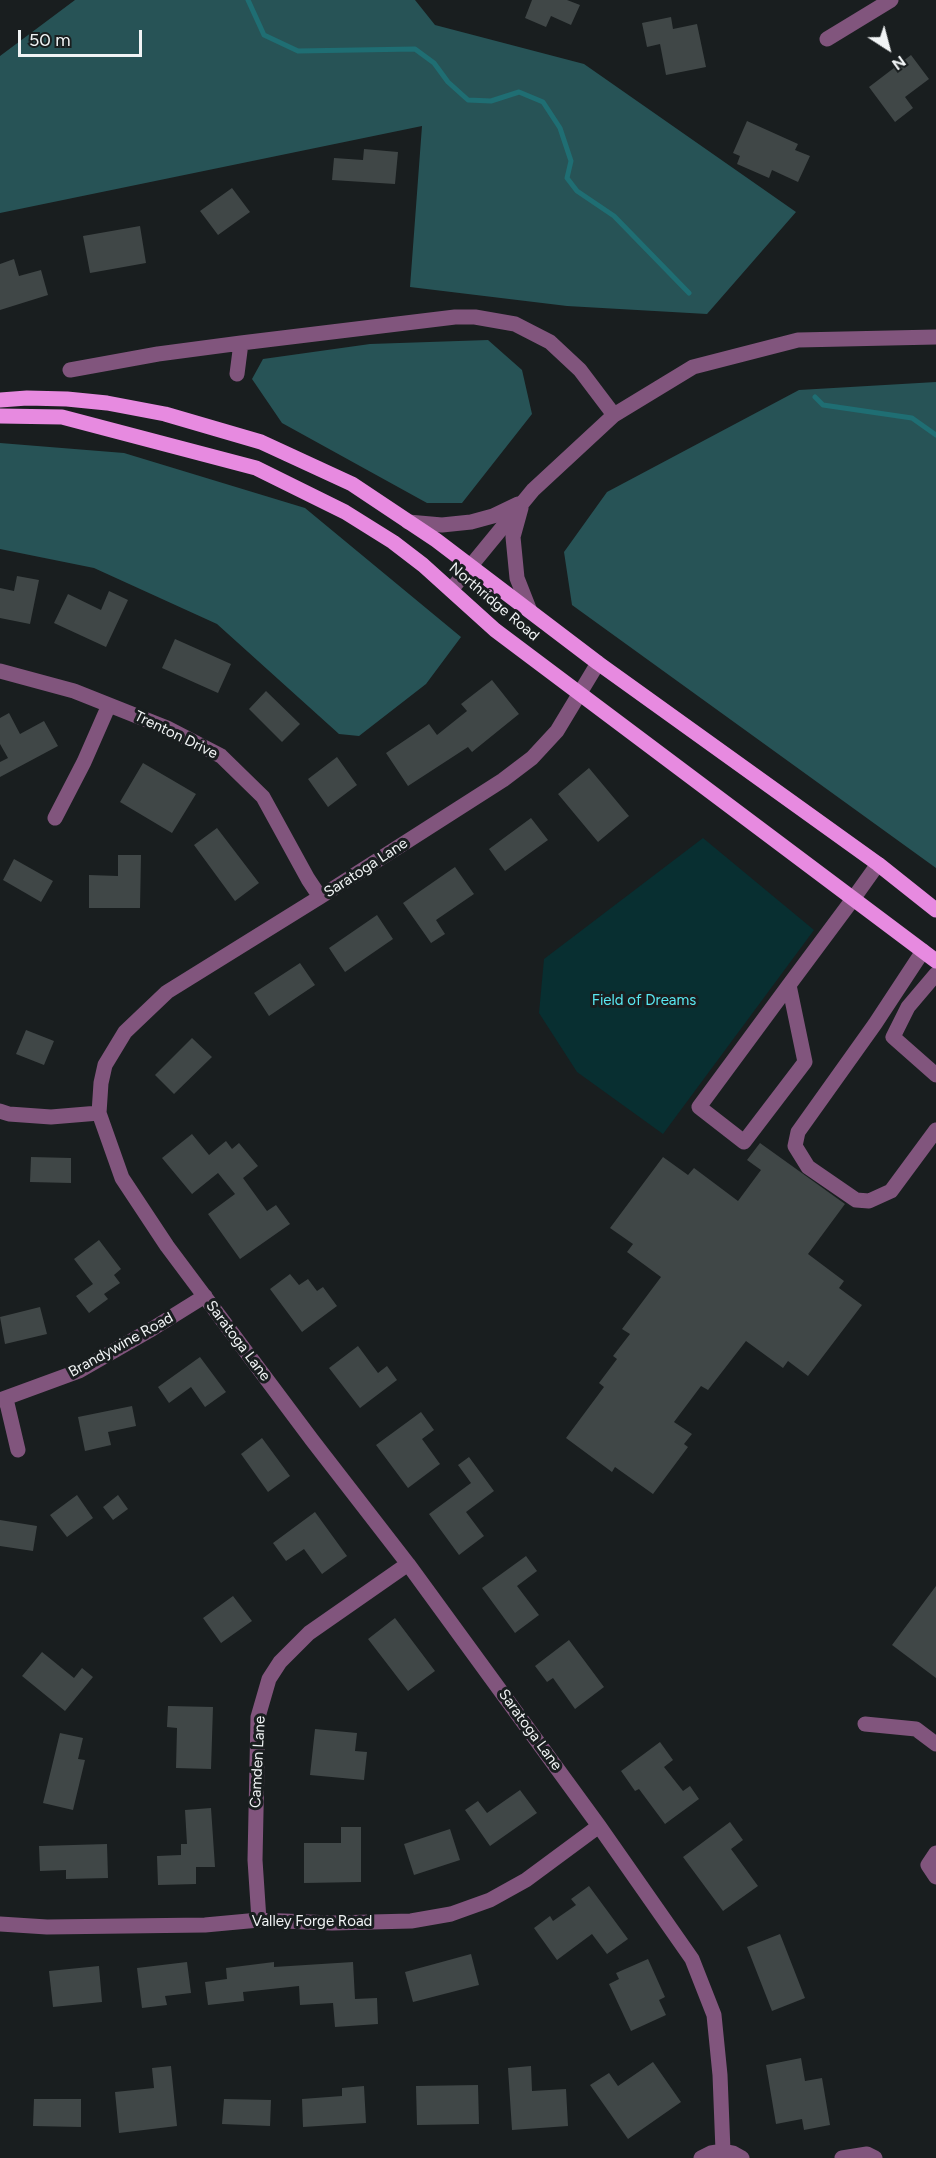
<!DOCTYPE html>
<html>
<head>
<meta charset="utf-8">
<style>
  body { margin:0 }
  #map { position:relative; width:936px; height:2158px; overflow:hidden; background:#191e1f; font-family:Figtree,sans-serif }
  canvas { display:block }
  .north { position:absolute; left:858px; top:18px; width:60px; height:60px; -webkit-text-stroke:4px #191e1f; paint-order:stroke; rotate:144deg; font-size:16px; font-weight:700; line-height:24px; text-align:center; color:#f1f4f5 }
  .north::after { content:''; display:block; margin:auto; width:21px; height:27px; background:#f1f4f5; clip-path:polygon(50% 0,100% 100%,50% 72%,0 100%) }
  .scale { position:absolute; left:18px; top:30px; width:124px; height:27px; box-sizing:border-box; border:3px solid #f1f4f5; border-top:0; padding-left:8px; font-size:18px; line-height:21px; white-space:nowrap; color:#f1f4f5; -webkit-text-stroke:4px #191e1f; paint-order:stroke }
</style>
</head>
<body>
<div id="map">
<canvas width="936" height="2158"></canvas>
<div class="north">N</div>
<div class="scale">50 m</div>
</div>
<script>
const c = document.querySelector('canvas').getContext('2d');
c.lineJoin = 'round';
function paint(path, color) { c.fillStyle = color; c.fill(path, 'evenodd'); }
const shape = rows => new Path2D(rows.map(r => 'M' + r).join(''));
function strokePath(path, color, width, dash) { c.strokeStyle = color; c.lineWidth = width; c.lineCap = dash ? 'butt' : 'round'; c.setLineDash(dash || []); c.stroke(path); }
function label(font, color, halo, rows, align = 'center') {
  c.font = font + ' Figtree,sans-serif'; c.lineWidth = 6; c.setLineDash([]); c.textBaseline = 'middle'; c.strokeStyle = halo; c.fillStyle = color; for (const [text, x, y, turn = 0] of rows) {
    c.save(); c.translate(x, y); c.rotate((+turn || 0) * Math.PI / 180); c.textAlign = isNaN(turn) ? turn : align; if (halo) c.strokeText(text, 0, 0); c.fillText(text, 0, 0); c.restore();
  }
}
const green = shape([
  [703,838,814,930,663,1134,577,1072,539,1013,544,959]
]);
const forest = shape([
  [75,0,415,0,435,25,584,64,796,212,707,314,567,306,410,287,422,126,0,213,0,56],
  [488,340,522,370,532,414,462,503,427,503,282,423,252,379,263,359,370,344],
  [936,382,936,868,572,605,564,552,607,492,799,390],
  [0,443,124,453,305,508,461,637,426,684,359,736,339,734,217,624,94,568,0,549]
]);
const stream = shape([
  [248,0,264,35,298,51,415,49,434,63,448,82,468,100,491,101,519,92,543,102,560,128,571,161,567,178,577,191,614,216,689,293],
  [815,397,823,405,912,418,936,435]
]);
const building = shape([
  [532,0,567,0,580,5,571,25,551,16,546,27,525,18],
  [671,17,673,29,697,24,706,67,666,75,660,44,647,47,642,23],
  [911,55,929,79,905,97,913,108,895,122,869,87],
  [747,121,798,144,795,150,810,156,798,182,772,170,769,178,737,164,740,156,733,153],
  [364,149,398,152,395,184,332,180,334,158,363,160],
  [232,188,250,212,218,235,200,211],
  [140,226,146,263,90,273,83,236],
  [14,259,19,276,41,270,48,295,0,310,0,264],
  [17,576,39,580,30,624,0,618,0,588,14,591],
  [109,591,128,600,106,647,54,623,68,594,101,610],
  [175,639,231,664,218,693,162,668],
  [492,680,519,714,472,752,468,747,408,786,386,753,429,724,437,735,467,711,461,704],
  [266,691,300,724,282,742,249,709],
  [9,713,20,734,44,721,58,746,0,777,0,762,8,758,0,744,0,718],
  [337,757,357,785,328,807,308,779],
  [143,763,196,794,172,833,120,802],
  [589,768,629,816,598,842,558,794],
  [531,818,548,840,505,871,489,849],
  [217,828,259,883,235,901,194,845],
  [118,855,141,855,140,908,89,908,89,875,118,876],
  [14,859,53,881,41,902,3,880],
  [455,867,474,894,436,920,445,934,431,943,403,903],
  [377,915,393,939,345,972,329,948],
  [300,963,315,985,269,1016,254,993],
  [26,1030,54,1041,44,1065,16,1054],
  [192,1038,212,1057,174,1094,155,1075],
  [192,1134,209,1155,226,1141,232,1149,239,1143,258,1166,243,1178,267,1211,276,1205,290,1224,240,1259,208,1214,235,1194,218,1173,192,1194,162,1158],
  [760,1143,845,1204,808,1254,844,1281,839,1288,862,1305,808,1376,788,1361,783,1368,746,1341,708,1390,701,1386,674,1422,692,1434,684,1444,688,1447,653,1494,615,1467,612,1472,566,1438,604,1387,599,1383,617,1359,613,1356,630,1334,622,1329,661,1277,627,1252,633,1244,610,1228,663,1157,688,1175,694,1168,738,1201,761,1170,747,1160],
  [31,1157,71,1158,71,1183,30,1182],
  [99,1240,121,1269,114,1275,120,1283,104,1294,108,1299,89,1313,76,1296,93,1284,74,1259],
  [290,1274,299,1285,308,1279,317,1291,323,1287,337,1306,302,1332,270,1289],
  [40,1307,47,1334,5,1344,0,1317],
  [358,1346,378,1373,387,1366,397,1380,360,1408,329,1368],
  [200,1357,226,1392,205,1407,191,1387,169,1403,158,1387],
  [132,1406,136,1426,108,1432,111,1445,85,1451,78,1417],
  [421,1412,434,1430,422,1439,440,1464,408,1488,376,1445],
  [262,1438,290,1476,268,1492,241,1454],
  [469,1457,494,1491,466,1512,484,1536,459,1555,429,1514,471,1483,458,1465],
  [77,1495,93,1518,67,1537,50,1515],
  [118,1495,128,1509,113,1520,103,1507],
  [315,1512,347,1556,322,1574,304,1549,286,1561,273,1543],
  [0,1520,37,1526,33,1551,0,1546],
  [526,1556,537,1571,517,1586,539,1615,515,1633,482,1588],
  [936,1586,936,1678,892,1645],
  [233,1596,252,1621,221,1643,203,1618],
  [395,1618,435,1671,408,1691,368,1639],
  [569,1640,604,1687,575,1709,553,1678,547,1682,535,1666],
  [42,1652,74,1678,82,1668,93,1677,65,1711,22,1676],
  [168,1706,213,1707,211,1769,176,1768,177,1728,167,1727],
  [315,1729,357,1733,355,1751,367,1752,364,1780,310,1775],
  [60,1733,83,1738,78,1759,85,1760,73,1810,43,1803],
  [660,1742,673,1760,664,1767,683,1791,690,1786,699,1799,665,1824,639,1789,635,1791,621,1771],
  [520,1790,537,1813,490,1846,465,1810,478,1801,487,1813],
  [211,1808,215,1867,196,1867,196,1884,158,1885,157,1856,181,1855,181,1844,187,1844,185,1810],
  [730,1822,743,1840,731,1849,758,1886,723,1911,683,1857],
  [341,1827,361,1827,361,1882,304,1883,304,1843,341,1843],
  [450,1829,460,1860,414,1875,404,1844],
  [107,1844,108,1878,66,1879,66,1870,40,1871,39,1846],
  [589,1886,628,1939,607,1954,592,1934,557,1960,534,1928,550,1916,553,1921,576,1905,571,1899],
  [780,1934,805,1998,772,2011,747,1947],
  [471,1954,479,1985,413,2002,405,1972],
  [648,1959,665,1997,659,2000,666,2015,631,2031,609,1984,619,1979,616,1973],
  [187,1962,191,1993,165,1996,167,2005,142,2008,137,1968],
  [274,1962,274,1967,353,1962,355,1999,377,1998,378,2024,335,2027,333,2003,300,2005,299,1986,243,1992,244,2001,208,2005,205,1982,227,1979,226,1968],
  [99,1966,102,2002,53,2007,49,1971],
  [801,2058,805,2081,822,2078,830,2125,804,2130,802,2119,776,2124,766,2065],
  [653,2062,681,2102,628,2139,590,2085,609,2073,618,2086],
  [171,2066,177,2126,119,2133,115,2092,154,2088,152,2068],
  [531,2066,532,2091,566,2089,568,2126,512,2130,508,2068],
  [478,2085,479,2124,417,2125,416,2086],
  [364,2086,366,2123,303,2127,302,2099,342,2096,342,2088],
  [34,2099,81,2099,81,2127,33,2126],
  [224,2099,271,2100,270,2126,222,2124]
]);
const minor = shape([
  [827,39,891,0],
  [70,370,158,354,241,343,455,317,475,317,515,324,550,342,580,370,614,415],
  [237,374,241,343],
  [521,508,513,537,517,578,530,611],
  [408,522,442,525,471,522,493,516,518,504],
  [451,590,533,490,614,415,693,367,798,340,936,337],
  [598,663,557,731,532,758,503,780,320,897,167,992,125,1032,105,1065,101,1083,99,1113,122,1178,167,1246,312,1440,408,1564,599,1826,692,1959,714,2015,720,2075,723,2151],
  [0,671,74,691,167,728,221,756,263,797,308,879,320,897],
  [55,818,84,762,109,705],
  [923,951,875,1024,798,1132,795,1146,808,1167,856,1200,869,1201,891,1191,936,1130],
  [936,974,908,1007,893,1037,936,1075],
  [789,985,805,1062,744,1142,699,1107,789,985,853,899,878,864],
  [0,1111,9,1114,51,1117,99,1113],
  [6,1399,18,1450],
  [0,1400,79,1371,152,1329,205,1296],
  [865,1724,916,1729,936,1744],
  [936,1853,928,1865,936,1877],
  [259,1920,255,1860,258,1717,269,1679,280,1662,309,1633,408,1564],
  [0,1924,47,1927,205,1925,259,1920,332,1923,411,1921,451,1914,490,1900,526,1880,599,1826],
  [701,2158,711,2153,723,2151,733,2153,742,2158],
  [842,2158,867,2154,875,2158]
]);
const major = shape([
  [0,400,27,398,67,399,107,403,165,414,261,442,352,484,436,540,598,663,878,864,936,910],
  [0,416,62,417,256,468,345,512,393,542,423,565,495,630,936,961]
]);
const streetNames = [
  ["Northridge Road",494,602,40],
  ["Trenton Drive",176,735,26],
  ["Saratoga Lane",366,868,-33],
  ["Saratoga Lane",238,1341,53],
  ["Brandywine Road",121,1345,-29],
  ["Saratoga Lane",530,1730,54],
  ["Camden Lane",258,1762,-87],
  ["Valley Forge Road",312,1922]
];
const parkNames = [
  ["Field of Dreams",644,1001]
];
paint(green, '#082f31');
paint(forest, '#275356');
strokePath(stream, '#1f6e73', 5);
paint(building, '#404747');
strokePath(minor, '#81557d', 15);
strokePath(major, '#e78ae0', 15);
label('15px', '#f1f4f5', '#191e1f', streetNames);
label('15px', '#59e9f2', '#191e1f', parkNames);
</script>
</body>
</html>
